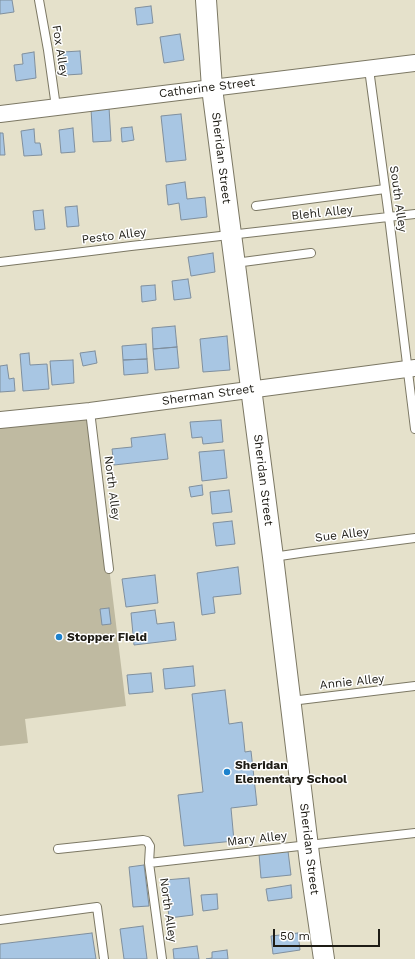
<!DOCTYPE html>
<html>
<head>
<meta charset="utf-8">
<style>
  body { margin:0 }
  #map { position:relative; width:415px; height:959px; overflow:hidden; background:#e5e1cb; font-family:"Work Sans",sans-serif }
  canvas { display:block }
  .scale { position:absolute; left:273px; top:929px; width:107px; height:18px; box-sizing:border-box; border:2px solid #1e1c15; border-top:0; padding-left:5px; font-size:12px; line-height:14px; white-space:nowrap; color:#1e1c15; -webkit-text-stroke:3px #fff; paint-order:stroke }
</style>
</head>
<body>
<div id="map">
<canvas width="415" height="959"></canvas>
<div class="scale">50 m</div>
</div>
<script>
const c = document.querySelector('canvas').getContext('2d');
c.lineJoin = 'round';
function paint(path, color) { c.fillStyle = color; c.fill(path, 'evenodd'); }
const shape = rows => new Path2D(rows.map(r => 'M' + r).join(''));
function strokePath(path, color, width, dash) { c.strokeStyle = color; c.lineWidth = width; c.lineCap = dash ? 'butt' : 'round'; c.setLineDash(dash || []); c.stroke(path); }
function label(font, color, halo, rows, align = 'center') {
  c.font = font + ' "Work Sans",sans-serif'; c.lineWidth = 3; c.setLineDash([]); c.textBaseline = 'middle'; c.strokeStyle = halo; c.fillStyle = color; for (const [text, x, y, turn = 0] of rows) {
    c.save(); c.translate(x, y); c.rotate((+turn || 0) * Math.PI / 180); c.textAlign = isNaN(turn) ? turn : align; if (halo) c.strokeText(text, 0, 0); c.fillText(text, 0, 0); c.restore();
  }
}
const green = shape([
  [90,411,126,706,25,719,28,743,0,746,0,422]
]);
const building = shape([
  [0,0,12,0,14,12,0,14,0,0],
  [151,6,153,23,137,25,135,8,151,6],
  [180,34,184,60,164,63,160,37,180,34],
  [80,51,82,74,66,75,63,52,80,51],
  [34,52,36,78,16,81,14,65,23,64,22,54,34,52],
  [109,107,111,141,93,142,91,109,109,107],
  [181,114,186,160,166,162,161,116,181,114],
  [132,127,134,140,122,142,121,128,132,127],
  [73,128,75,152,61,153,59,130,73,128],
  [34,129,35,143,40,143,42,155,24,156,21,131,34,129],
  [0,133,3,133,5,155,0,155,0,133],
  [185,182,187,199,205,197,207,217,181,220,179,203,168,205,166,185,185,182],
  [77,206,79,226,67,227,65,207,77,206],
  [43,210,45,229,35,230,33,211,43,210],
  [213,253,215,272,191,276,188,257,213,253],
  [188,279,191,298,174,300,172,281,188,279],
  [155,285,156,300,142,302,141,286,155,285],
  [175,326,177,347,153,349,152,328,175,326],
  [227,336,230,370,203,372,200,339,227,336],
  [146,344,147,359,123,360,122,346,146,344],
  [177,347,179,368,155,370,153,349,177,347],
  [95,351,97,363,83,366,80,353,95,351],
  [29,353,30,365,47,364,49,389,23,391,20,354,29,353],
  [147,359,148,373,124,375,123,360,147,359],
  [73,360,74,383,52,385,50,361,73,360],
  [7,365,9,379,14,378,15,391,0,392,0,366,7,365],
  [221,420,223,442,203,444,202,437,192,438,190,422,221,420],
  [165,434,168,459,114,465,112,449,132,447,131,438,165,434],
  [224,450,227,478,202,481,199,452,224,450],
  [202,485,203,495,191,497,189,487,202,485],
  [229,490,232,512,212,514,210,492,229,490],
  [232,521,235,544,216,546,213,523,232,521],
  [238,567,241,594,213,597,215,613,202,615,197,573,238,567],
  [155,575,158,603,126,607,122,579,155,575],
  [109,608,111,624,102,625,100,609,109,608],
  [155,610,157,624,174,622,176,640,134,645,131,613,155,610],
  [193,666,195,686,165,689,163,669,193,666],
  [151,673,153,692,129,694,127,675,151,673],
  [225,690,229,724,242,722,245,752,251,751,257,805,231,808,234,841,184,846,178,795,203,792,192,694,225,690],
  [288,851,291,875,261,878,259,854,288,851],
  [144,865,149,906,133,907,129,867,144,865],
  [189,878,193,915,169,918,165,880,189,878],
  [291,885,292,898,268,901,266,889,291,885],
  [217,894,218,909,203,911,201,895,217,894],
  [143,926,147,959,124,959,120,929,143,926],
  [92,933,96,959,0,959,0,944,92,933],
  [298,933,300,950,273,954,271,936,298,933],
  [197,946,199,959,174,959,173,949,197,946],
  [227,950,228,959,206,959,212,958,212,952,227,950]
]);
const service = shape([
  [39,0,48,50,56,107],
  [369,69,389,217,415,429],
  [256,206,385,189],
  [0,262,91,251,131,246,194,239,415,214],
  [235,263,311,253],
  [90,411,109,569],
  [273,557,307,552,415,538],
  [291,701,415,686],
  [58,849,143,840,147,841,150,846,149,863,162,959],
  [149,863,415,833],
  [0,920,97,907,104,959]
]);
const minor = shape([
  [0,114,415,63],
  [0,420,90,411,415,368]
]);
const tertiary = shape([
  [206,0,212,88,273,557,310,863,324,959]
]);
const markers = [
  [59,637,4,"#1c82cd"],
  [227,772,4,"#1c82cd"]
];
const streetNames = [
  ["Fox Alley",60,51,81],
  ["Catherine Street",207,88,-7],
  ["Sheridan Street",221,158,83],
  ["South Alley",398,199,82],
  ["Blehl Alley",322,213,-6],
  ["Pesto Alley",114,236,-7],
  ["Sherman Street",208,395,-8],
  ["Sheridan Street",263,480,83],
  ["North Alley",112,488,83],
  ["Sue Alley",342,535,-7],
  ["Annie Alley",352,682,-6],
  ["Mary Alley",257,839,-6],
  ["Sheridan Street",309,849,83],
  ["North Alley",168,910,82]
];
const poiNames = [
  ["Stopper Field",67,637],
  ["Sheridan",235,765],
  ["Elementary School",235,779]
];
paint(green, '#bfbaa1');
paint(building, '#a8c6e3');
strokePath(building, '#7f8f9e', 1);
strokePath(service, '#7c7864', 10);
strokePath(minor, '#7c7864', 18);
strokePath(tertiary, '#7c7864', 22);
strokePath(service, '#fff', 8);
strokePath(minor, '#fff', 16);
strokePath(tertiary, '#fff', 20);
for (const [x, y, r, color] of markers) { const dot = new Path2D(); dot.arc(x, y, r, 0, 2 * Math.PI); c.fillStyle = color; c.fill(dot); strokePath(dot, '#fff', 1.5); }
label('12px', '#1e1c15', '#fff', streetNames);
label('bold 12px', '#1e1c15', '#fff', poiNames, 'left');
</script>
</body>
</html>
